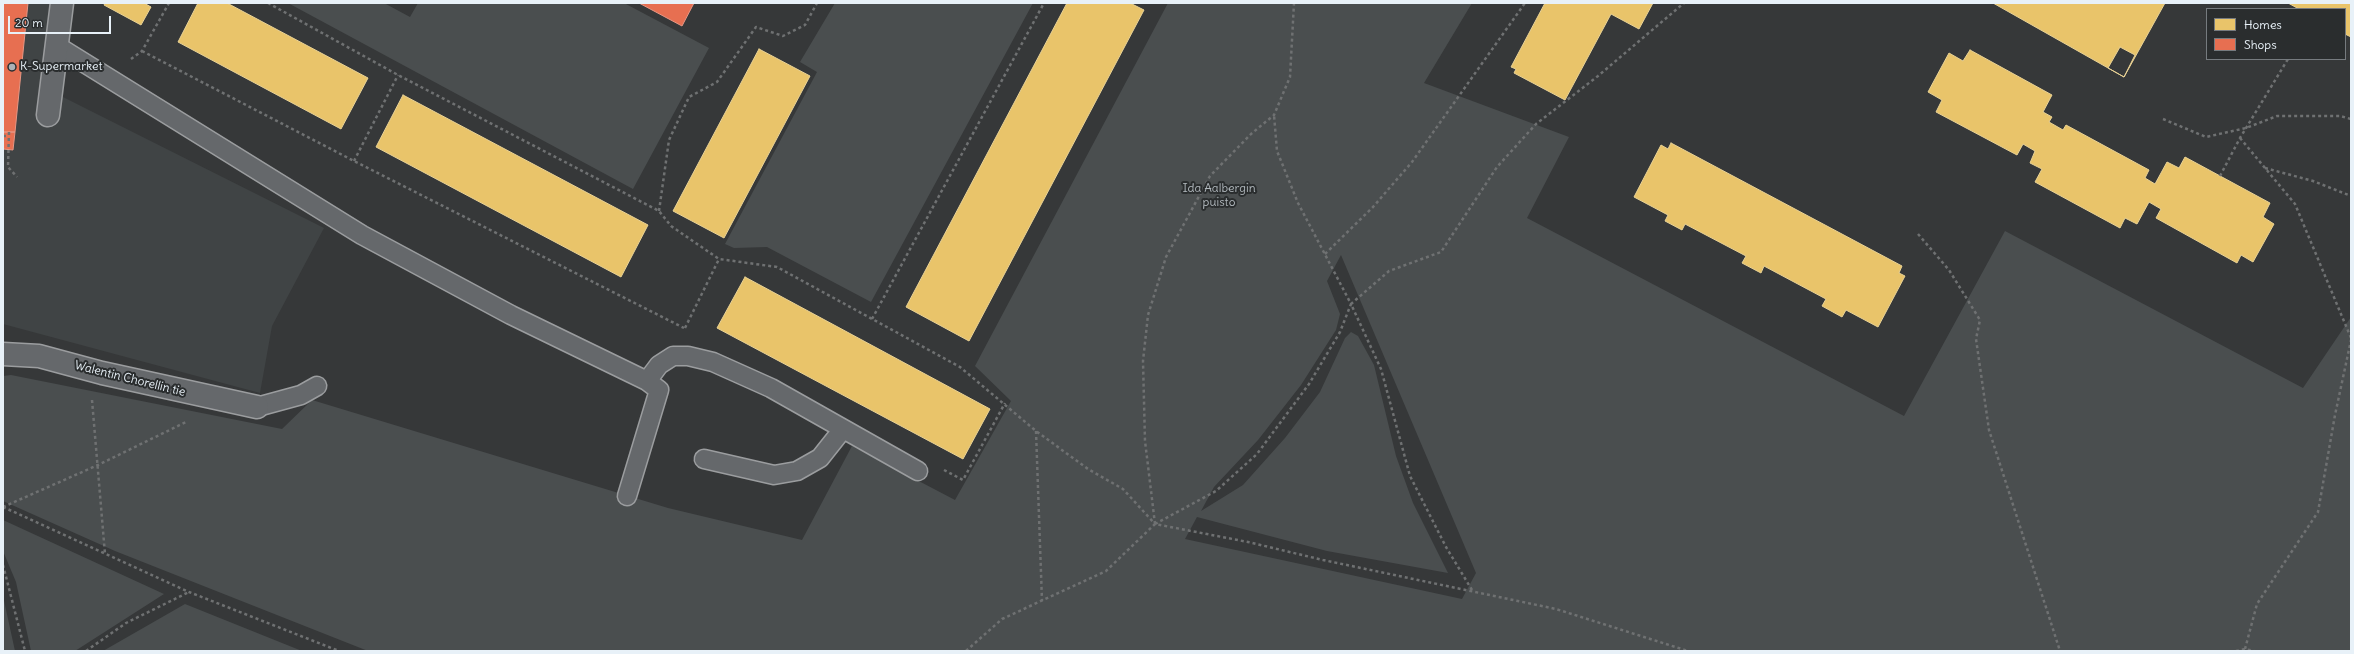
<!DOCTYPE html>
<html>
<head>
<meta charset="utf-8">
<style>
  body { margin:0 }
  #map { position:relative; width:2354px; height:654px; overflow:hidden; background:#363839; font-family:Delius,sans-serif }
  canvas { display:block }
  .frame { position:absolute; inset:0; border:4px solid #e8f1f8; pointer-events:none }
  .legend { position:absolute; left:2206px; top:8px; width:140px; height:52px; box-sizing:border-box; background:#2a2d2e; border:1px solid #767b7f; margin:0; padding:5px 7px; list-style:none; font-size:12px; color:#e8f1f8 }
  .legend li { display:flex; align-items:center; gap:8px; height:20px }
  .legend b { width:20px; border:1px solid #767b7f }
  .scale { position:absolute; left:8px; top:16px; width:103px; height:18px; box-sizing:border-box; border:2px solid #e8f1f8; border-top:0; padding-left:5px; font-size:12px; line-height:14px; white-space:nowrap; color:#e8f1f8; -webkit-text-stroke:3px #2a2d2e; paint-order:stroke }
</style>
</head>
<body>
<div id="map">
<canvas width="2354" height="654"></canvas>
<div class="frame"></div>
<ul class="legend">
<li><b style="height:11px;background:#e9c46a"></b>Homes</li>
<li><b style="height:11px;background:#e76f51"></b>Shops</li>
</ul>
<div class="scale">20 m</div>
</div>
<script>
const c = document.querySelector('canvas').getContext('2d');
c.lineJoin = 'round';
function paint(path, color) { c.fillStyle = color; c.fill(path, 'evenodd'); }
const shape = rows => new Path2D(rows.map(r => 'M' + r).join(''));
function strokePath(path, color, width, dash) { c.strokeStyle = color; c.lineWidth = width; c.lineCap = dash ? 'butt' : 'round'; c.setLineDash(dash || []); c.stroke(path); }
function label(font, color, halo, rows, align = 'center') {
  c.font = font + ' Delius,sans-serif'; c.lineWidth = 4; c.setLineDash([]); c.textBaseline = 'middle'; c.strokeStyle = halo; c.fillStyle = color; for (const [text, x, y, turn = 0] of rows) {
    c.save(); c.translate(x, y); c.rotate((+turn || 0) * Math.PI / 180); c.textAlign = isNaN(turn) ? turn : align; if (halo) c.strokeText(text, 0, 0); c.fillText(text, 0, 0); c.restore();
  }
}
const built = shape([
  [3,3,54,3,45,88,324,228,272,326,260,393,3,324]
]);
const green = shape([
  [288,3,384,3,410,17,418,3,624,3,709,48,633,189],
  [835,3,1033,3,871,302,767,247,734,248,725,244,817,72,800,62],
  [1168,3,1472,3,1424,83,1569,137,1527,218,1904,416,2005,231,2303,388,2351,317,2351,651,368,651,115,551,3,501,3,376,11,375,282,429,312,400,668,508,802,540,852,446,955,500,1011,401,975,366],
  [1341,255,1476,573,1462,599,1185,539,1197,517,1327,551,1448,573,1413,503,1396,456,1374,365,1358,336,1351,332,1345,338,1320,392,1285,438,1243,485,1201,511,1214,487,1258,440,1301,385,1336,330,1340,314,1327,281],
  [3,520,164,594,75,651,31,651,16,582,3,551],
  [3,596,15,651,3,651],
  [185,604,302,651,103,651]
]);
const homes = shape([
  [105,3,144,3,151,7,141,25,104,5,105,3],
  [198,3,227,3,368,78,341,129,178,42,198,3],
  [1067,3,1130,3,1144,10,969,341,906,307,1067,3],
  [1545,3,1653,3,1639,29,1611,14,1565,100,1514,73,1516,69,1511,67,1545,3],
  [1993,3,2165,3,2124,77,1993,3],
  [2288,3,2351,3,2351,37,2345,34,2345,9,2299,9,2288,3],
  [2120,47,2135,55,2124,77,2108,68,2120,47],
  [759,49,810,76,724,238,673,211,759,49],
  [1970,50,2052,95,2043,112,2052,117,2049,122,2063,130,2066,125,2149,170,2145,178,2155,184,2167,162,2179,168,2185,157,2270,203,2263,217,2274,224,2253,262,2241,255,2237,263,2156,218,2161,209,2149,202,2137,224,2125,218,2120,228,2035,182,2042,169,2030,163,2035,151,2023,144,2017,155,1936,112,1942,100,1928,92,1949,53,1963,61,1970,50],
  [403,95,648,225,621,277,376,147,403,95],
  [1671,143,1902,266,1899,273,1905,276,1878,327,1846,310,1842,317,1822,306,1826,299,1764,266,1761,273,1742,263,1746,256,1685,224,1682,230,1665,221,1668,215,1634,197,1661,145,1668,149,1671,143],
  [745,277,990,409,963,459,717,328,745,277]
]);
const shops = shape([
  [3,3,28,3,15,132,3,132,3,3],
  [639,3,694,3,682,26,639,3],
  [3,132,15,132,13,150,3,149,3,132]
]);
const path = shape([
  [268,3,398,75,659,211,671,226,719,259,777,267,960,367,1036,431,1088,469,1123,489,1155,524],
  [142,51,354,161,684,328],
  [131,59,142,51,169,3],
  [2163,119,2206,137,2246,128,2277,116,2340,116,2351,119],
  [9,132,8,167,17,177],
  [3,136,9,136],
  [2240,138,2295,204,2351,338],
  [354,161,398,75],
  [2265,168,2313,181,2351,196],
  [2220,176,2240,138,2288,59],
  [659,211,669,140,689,97,717,82,756,27,783,36,805,25,817,3],
  [1918,234,1949,270,1980,320,1976,339,1989,430,2060,651],
  [1325,254,1373,207,1412,162,1525,3],
  [872,319,1044,3],
  [685,328,719,259],
  [92,400,105,554],
  [1036,431,1042,601],
  [944,470,963,480,1005,403],
  [3,507,189,592,339,651],
  [3,507,98,465,186,422],
  [1155,524,1145,441,1143,361,1148,315,1166,257,1210,176,1251,134,1274,115,1290,77,1294,3],
  [1155,524,1216,491,1257,454,1309,384,1340,332,1351,304,1298,203,1277,151,1274,115],
  [3,565,25,651],
  [1472,590,1446,547,1410,476,1381,369,1351,304,1389,271,1441,252,1497,167,1536,124,1598,76,1684,3],
  [2245,649,2257,604,2318,512,2335,415,2351,340],
  [86,651,126,623,189,592],
  [966,651,1002,619,1106,571,1155,524,1248,542,1323,560,1556,609,1688,651],
  [2236,651,2245,649,2254,651]
]);
const service = shape([
  [57,46,362,235,511,315,647,381,659,390,627,496],
  [647,381,659,365,673,356,688,356,713,362,771,388,918,471],
  [257,407,301,395,317,386],
  [704,459,774,475,797,471,820,458,843,429]
]);
const minor = shape([
  [48,115,62,3],
  [3,354,39,356,102,373,257,407]
]);
const markers = [
  [12,67,4,"#aab0b5"]
];
const poiNames = [
  ["K-Supermarket",20,67]
];
const parkNames = [
  ["Ida Aalbergin",1219,189],
  ["puisto",1219,203]
];
const streetNames = [
  ["Walentin Chorellin tie",130,379,14]
];
paint(built, '#404445');
paint(green, '#4a4e4f');
paint(homes, '#e9c46a');
strokePath(homes, '#e9d295', 1);
paint(shops, '#e76f51');
strokePath(shops, '#e79683', 1);
strokePath(service, '#9b9d9f', 21);
strokePath(minor, '#9b9d9f', 25);
strokePath(path, '#6f7172', 2.5, [3, 3]);
strokePath(service, '#65686b', 18);
strokePath(minor, '#65686b', 22);
for (const [x, y, r, color] of markers) { const dot = new Path2D(); dot.arc(x, y, r, 0, 2 * Math.PI); c.fillStyle = color; c.fill(dot); strokePath(dot, '#2a2d2e', 1.5); }
label('12px', '#e8f1f8', '#2a2d2e', poiNames, 'left');
label('12px', '#b2b9be', '#2a2d2e', parkNames);
label('12px', '#e8f1f8', '#2a2d2e', streetNames);
</script>
</body>
</html>
